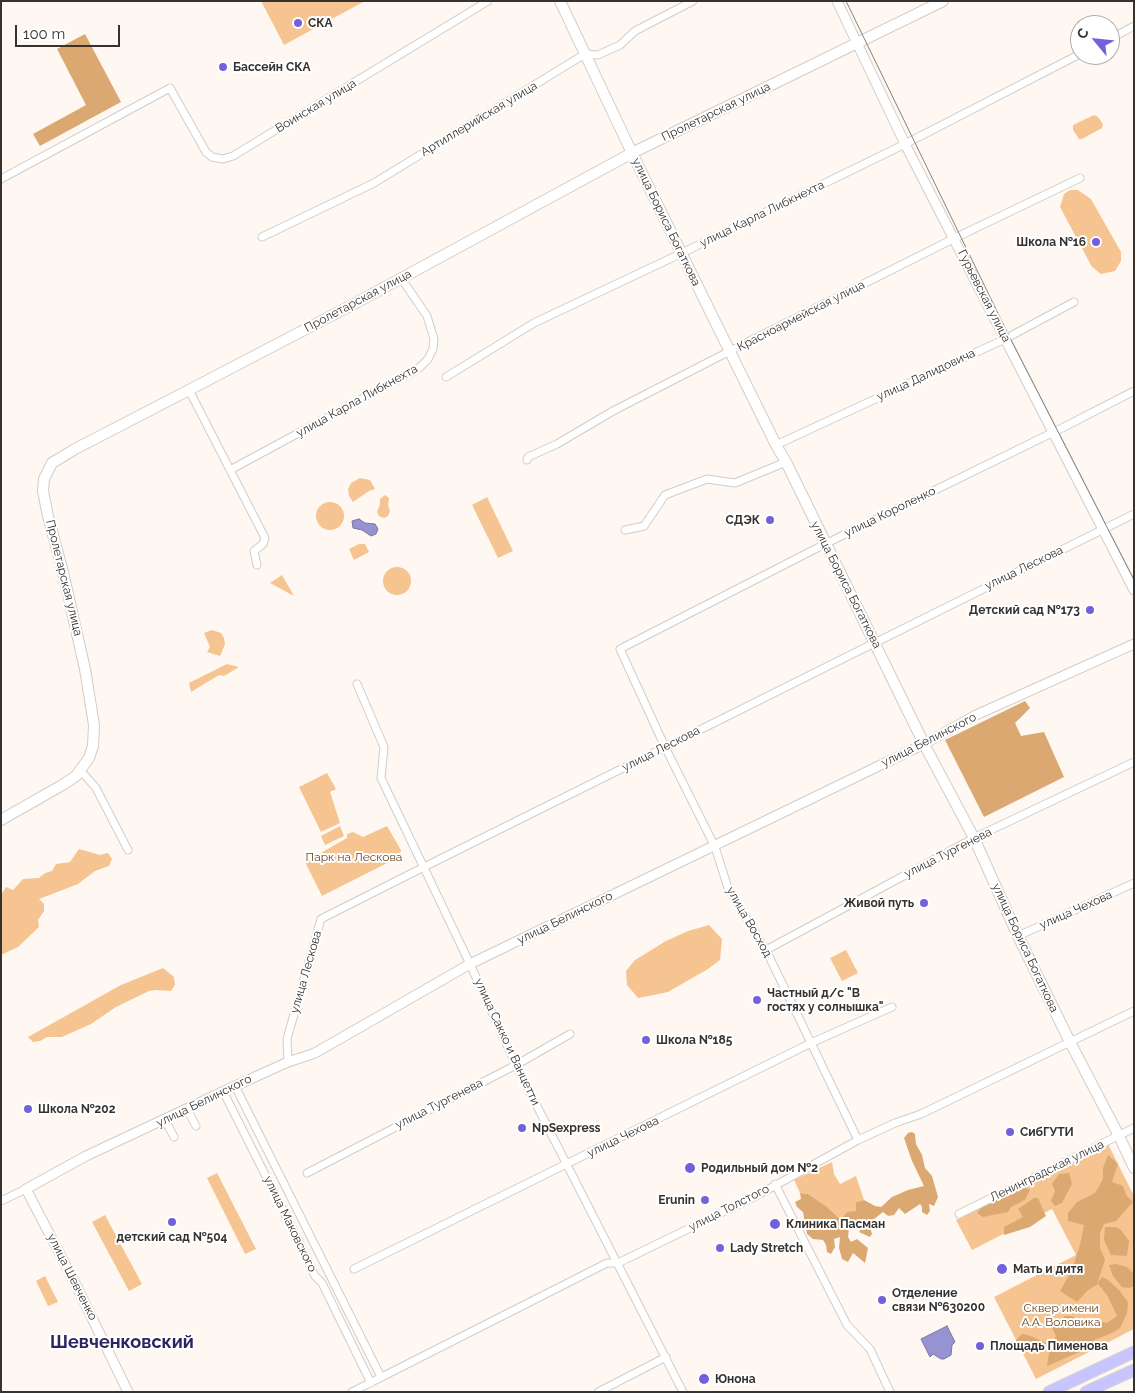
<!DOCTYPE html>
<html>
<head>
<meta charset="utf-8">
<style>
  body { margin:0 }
  #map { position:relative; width:1135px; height:1393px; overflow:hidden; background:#fff8f2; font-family:Raleway,sans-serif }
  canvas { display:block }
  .frame { position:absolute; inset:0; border:2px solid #353230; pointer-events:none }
  .north { position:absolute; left:1070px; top:15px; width:50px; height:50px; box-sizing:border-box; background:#fff; border:1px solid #aeadac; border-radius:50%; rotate:298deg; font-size:14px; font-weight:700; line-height:20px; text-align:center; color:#353230 }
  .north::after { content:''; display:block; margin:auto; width:18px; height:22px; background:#7360db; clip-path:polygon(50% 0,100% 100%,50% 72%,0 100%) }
  .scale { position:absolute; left:15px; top:25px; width:105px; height:22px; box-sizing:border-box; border:2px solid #353230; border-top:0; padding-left:6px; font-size:15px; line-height:18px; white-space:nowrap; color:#353230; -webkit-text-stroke:4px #fff; paint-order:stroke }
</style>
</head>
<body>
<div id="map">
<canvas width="1135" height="1393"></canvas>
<div class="frame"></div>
<div class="north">С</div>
<div class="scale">100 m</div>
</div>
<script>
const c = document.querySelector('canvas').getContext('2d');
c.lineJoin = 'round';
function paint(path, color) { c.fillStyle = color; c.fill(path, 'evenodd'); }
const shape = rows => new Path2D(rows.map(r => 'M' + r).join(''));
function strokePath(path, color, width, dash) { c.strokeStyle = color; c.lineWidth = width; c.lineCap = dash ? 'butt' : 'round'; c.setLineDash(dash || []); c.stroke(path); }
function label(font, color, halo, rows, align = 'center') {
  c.font = font + ' Raleway,sans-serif'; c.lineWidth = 4; c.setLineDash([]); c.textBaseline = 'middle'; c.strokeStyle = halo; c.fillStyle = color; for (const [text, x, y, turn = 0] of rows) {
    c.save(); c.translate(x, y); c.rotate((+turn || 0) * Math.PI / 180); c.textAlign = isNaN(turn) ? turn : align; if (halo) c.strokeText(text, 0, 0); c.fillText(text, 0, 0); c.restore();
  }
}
const green = shape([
  [261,1,365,1,284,45],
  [1094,115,1098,117,1103,124,1102,128,1082,139,1079,139,1073,130,1073,125],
  [1070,190,1078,190,1091,199,1121,252,1121,261,1115,271,1101,274,1092,267,1060,207,1064,194],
  [360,478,370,480,375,489,369,491,353,502,349,496,348,489,351,483],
  [385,495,389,498,388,505,390,511,388,516,384,518,379,516,377,512,380,504,380,499],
  [487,497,513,551,498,558,472,505],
  '316 516a14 14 0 1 1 28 0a14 14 0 1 1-28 0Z',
  [359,544,365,544,369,552,354,560,349,549],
  '383 581a14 14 0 1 1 28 0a14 14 0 1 1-28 0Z',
  [282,575,294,596,270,583],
  [212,630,221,633,224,638,225,644,220,656,207,652,210,647,204,633],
  [227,664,239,667,224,676,219,675,191,692,189,683],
  [327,773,336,789,330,792,340,823,321,832,299,787],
  [340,826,344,836,325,845,321,836],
  [387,826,401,850,399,857,322,896,305,862,347,838,347,834,353,832,363,837],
  [79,849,100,855,108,853,112,859,109,866,95,871,78,884,39,899,44,904,44,911,38,920,39,927,18,947,1,955,1,895,6,887,13,890,23,879,39,878,45,873,52,871,56,864,70,862],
  [709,925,722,939,720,960,708,969,668,992,654,995,638,998,627,985,626,971,635,960,666,941,688,931],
  [846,950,858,973,842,981,830,958],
  [163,968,174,977,175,985,171,991,156,990,149,991,116,1007,91,1024,62,1037,47,1037,40,1041,33,1042,28,1037,121,985],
  [1108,1144,1134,1196,1134,1329,1036,1379,994,1297,1076,1255,1052,1209,972,1250,956,1220],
  [832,1162,834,1174,840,1184,856,1176,864,1200,856,1202,856,1211,841,1220,826,1206,808,1194,800,1193,794,1180],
  [217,1173,256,1249,245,1254,207,1178],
  [105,1215,142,1284,129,1291,92,1222],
  [45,1276,58,1302,48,1306,36,1281]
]);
const forest = shape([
  [85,34,121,102,40,146,33,134,86,105,57,49],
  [1025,701,1030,708,1015,723,1021,736,1044,732,1064,777,984,817,945,740],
  [912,1132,915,1134,916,1144,922,1155,925,1168,932,1176,938,1197,934,1206,929,1204,930,1211,927,1215,922,1212,922,1207,920,1204,905,1214,899,1208,894,1215,888,1216,883,1212,869,1223,872,1234,870,1237,859,1232,862,1228,853,1225,849,1228,848,1237,851,1242,857,1239,868,1248,865,1263,853,1253,848,1262,842,1259,839,1248,840,1237,834,1239,835,1247,831,1254,827,1252,826,1245,823,1240,813,1239,807,1234,803,1212,797,1207,795,1202,801,1199,800,1193,808,1194,826,1206,841,1220,847,1212,856,1211,856,1202,864,1200,875,1206,881,1207,892,1197,908,1190,924,1186,912,1161,904,1138,908,1133],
  [1108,1155,1118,1164,1112,1182,1123,1186,1126,1195,1133,1202,1116,1221,1104,1224,1100,1233,1100,1248,1105,1260,1097,1284,1102,1277,1108,1280,1119,1290,1128,1302,1127,1313,1120,1328,1112,1333,1094,1340,1091,1347,1047,1366,1049,1353,1055,1347,1053,1342,1056,1336,1052,1328,1053,1322,1056,1319,1065,1324,1063,1318,1065,1316,1072,1316,1089,1327,1103,1322,1107,1323,1117,1316,1107,1295,1098,1284,1087,1291,1077,1302,1060,1291,1072,1270,1080,1245,1084,1225,1068,1221,1068,1213,1077,1202,1095,1193,1103,1179,1103,1168],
  [1069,1173,1072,1184,1062,1203,1055,1206,1051,1201,1055,1191,1052,1184,1059,1174],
  [1020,1185,1030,1190,1025,1200,1011,1207,1008,1212,983,1217,977,1213,986,1203,993,1199,1002,1198,1007,1192],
  [1034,1198,1038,1198,1046,1216,1030,1227,1004,1235,1004,1227,1023,1217,1018,1209],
  [1105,1227,1116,1227,1121,1230,1129,1241,1127,1256,1111,1255,1104,1240],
  [1116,1264,1127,1267,1134,1274,1134,1286,1129,1288,1122,1287,1113,1276,1109,1265],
  [1022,1334,1028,1335,1046,1343,1046,1346,1039,1353,1022,1350,1020,1347,1016,1344,1016,1340]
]);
const water = shape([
  [359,519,365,523,375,524,378,529,376,534,371,536,362,530,353,528,352,521,359,519],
  [947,1326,955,1342,952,1345,951,1355,944,1359,941,1359,933,1354,930,1357,921,1339,947,1326]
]);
const minor = shape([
  [1110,39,1134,26],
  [1,179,170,88,206,152,212,157,223,159,233,156,488,1],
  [262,237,374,183,585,54,598,55,620,45,635,31,693,1],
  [446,377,534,323,682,253,905,144,1080,54],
  [189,390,265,538,263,544,254,551,257,565],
  [776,445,1005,339,1074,302],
  [527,460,528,457,557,444,613,411,730,351,955,238,1080,178],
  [230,470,419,368,428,359,433,349,434,339,427,316,401,278],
  [625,530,644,526,665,495,707,479,735,483,786,462],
  [357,684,384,747,381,778,470,964,516,1065,683,1392],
  [80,770,96,788,128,850],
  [1018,936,1134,883],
  [766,950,974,838,1134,762],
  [288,1062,287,1039,321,919,420,869,1134,514],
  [235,1086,381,1377],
  [223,1091,298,1240,315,1276,322,1283,371,1383],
  [187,1109,196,1126],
  [165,1120,174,1137],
  [858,1140,766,950,728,888,715,847,665,747,620,649,825,544,1064,427,1134,391],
  [307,1173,516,1065,570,1034],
  [775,1184,847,1325,870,1349,890,1392],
  [1,1201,26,1189],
  [959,1214,1134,1128],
  [354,1269,811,1043,892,1007],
  [352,1392,607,1263,618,1263,756,1196,858,1140,895,1123,921,1114,1134,1011],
  [598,1392,666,1357]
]);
const tertiary = shape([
  [837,1,905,144,1134,590],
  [128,1392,77,1287,26,1189,86,1156,235,1086,288,1062,315,1053,470,964,924,744,976,715,1134,644]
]);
const secondary = shape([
  [560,1,632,153,776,445,786,462,924,744,974,838,1018,936,1070,1042,1119,1136,1134,1168],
  [1,820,64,784,76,776,89,758,93,746,94,725,85,669,63,572,48,516,43,491,44,479,52,463,75,449,189,390,352,305,632,153,943,1]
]);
const primary = shape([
  [1049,1392,1134,1352],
  [1086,1392,1134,1370]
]);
const tram = shape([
  [846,1,1009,336,1134,580]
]);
const markers = [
  [298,23,5,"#7360db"],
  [223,67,5,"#7360db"],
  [1096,242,5,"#7360db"],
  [770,520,5,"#7360db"],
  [1090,610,5,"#7360db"],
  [924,903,5,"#7360db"],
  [757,1000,5,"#7360db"],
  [646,1040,5,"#7360db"],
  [28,1109,5,"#7360db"],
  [522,1128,5,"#7360db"],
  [1010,1132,5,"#7360db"],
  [690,1168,6,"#7360db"],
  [705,1200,5,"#7360db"],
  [172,1222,5,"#7360db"],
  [775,1224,6,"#7360db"],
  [720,1248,5,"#7360db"],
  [1002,1269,6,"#7360db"],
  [882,1300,5,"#7360db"],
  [980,1346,5,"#7360db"],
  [704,1379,6,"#7360db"]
];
const poiNames = [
  ["СКА",308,23],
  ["Бассейн СКА",233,67],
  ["Школа №16",1086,242,"right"],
  ["СДЭК",760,520,"right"],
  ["Детский сад №173",1080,610,"right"],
  ["Живой путь",914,903,"right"],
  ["Частный д/c \"В",767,993],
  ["гостях у солнышка\"",767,1007],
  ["Школа №185",656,1040],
  ["Школа №202",38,1109],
  ["NpSexpress",532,1128],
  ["СибГУТИ",1020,1132],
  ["Родильный дом №2",701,1168],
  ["Erunin",695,1200,"right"],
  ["Клиника Пасман",786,1224],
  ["детский сад №504",172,1237,"center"],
  ["Lady Stretch",730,1248],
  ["Мать и дитя",1013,1269],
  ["Отделение",892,1293],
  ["связи №630200",892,1307],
  ["Площадь Пименова",990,1346],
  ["Юнона",715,1379]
];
const streetNames = [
  ["Воинская улица",316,106,-31],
  ["Пролетарская улица",716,112,-26],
  ["Артиллерийская улица",479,119,-31],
  ["улица Карла Либкнехта",762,214,-26],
  ["улица Бориса Богаткова",666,222,64],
  ["Гурьевская улица",984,296,63],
  ["Пролетарская улица",358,301,-28],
  ["Красноармейская улица",801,316,-27],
  ["улица Далидовича",926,375,-25],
  ["улица Карла Либкнехта",357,401,-29],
  ["улица Короленко",890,512,-26],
  ["улица Лескова",1024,568,-26],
  ["Пролетарская улица",64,578,76],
  ["улица Бориса Богаткова",846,585,63],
  ["улица Белинского",929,740,-27],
  ["улица Лескова",661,749,-27],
  ["улица Тургенева",948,853,-27],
  ["улица Чехова",1076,910,-24],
  ["улица Белинского",565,918,-26],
  ["улица Восход",749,922,60],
  ["улица Бориса Богаткова",1025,948,65],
  ["улица Лескова",306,972,-74],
  ["улица Сакко и Ванцетти",507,1042,65],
  ["улица Белинского",204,1101,-26],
  ["улица Тургенева",439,1104,-27],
  ["улица Чехова",623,1137,-26],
  ["Ленинградская улица",1047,1171,-26],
  ["улица Толстого",729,1208,-27],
  ["улица Маковского",290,1224,64],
  ["улица Шевченко",72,1277,63]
];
const parkNames = [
  ["Парк на Лескова",354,857],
  ["Cквер имени",1061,1308],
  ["А.А. Воловика",1061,1322]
];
const districtNames = [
  ["Шевченковский",122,1343]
];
paint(green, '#f5c490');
paint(forest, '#dba871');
paint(water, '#9793d3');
strokePath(water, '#7a76a2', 1);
strokePath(minor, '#d3ccc6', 9);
strokePath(tertiary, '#d3ccc6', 11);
strokePath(secondary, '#d3ccc6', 12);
strokePath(primary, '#d7d6d6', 13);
strokePath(minor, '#fff', 7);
strokePath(tertiary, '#fff', 9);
strokePath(secondary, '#fff', 10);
strokePath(primary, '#c8c4fd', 11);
strokePath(tram, '#85817d', 1);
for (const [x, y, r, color] of markers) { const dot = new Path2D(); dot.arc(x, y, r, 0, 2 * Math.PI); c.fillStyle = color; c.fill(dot); strokePath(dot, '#fff', 2); }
label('bold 12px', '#353230', '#fff', poiNames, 'left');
label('12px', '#353230', '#fff', streetNames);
label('12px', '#69471d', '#fff', parkNames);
label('bold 18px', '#2e2560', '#fff', districtNames);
</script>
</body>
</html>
